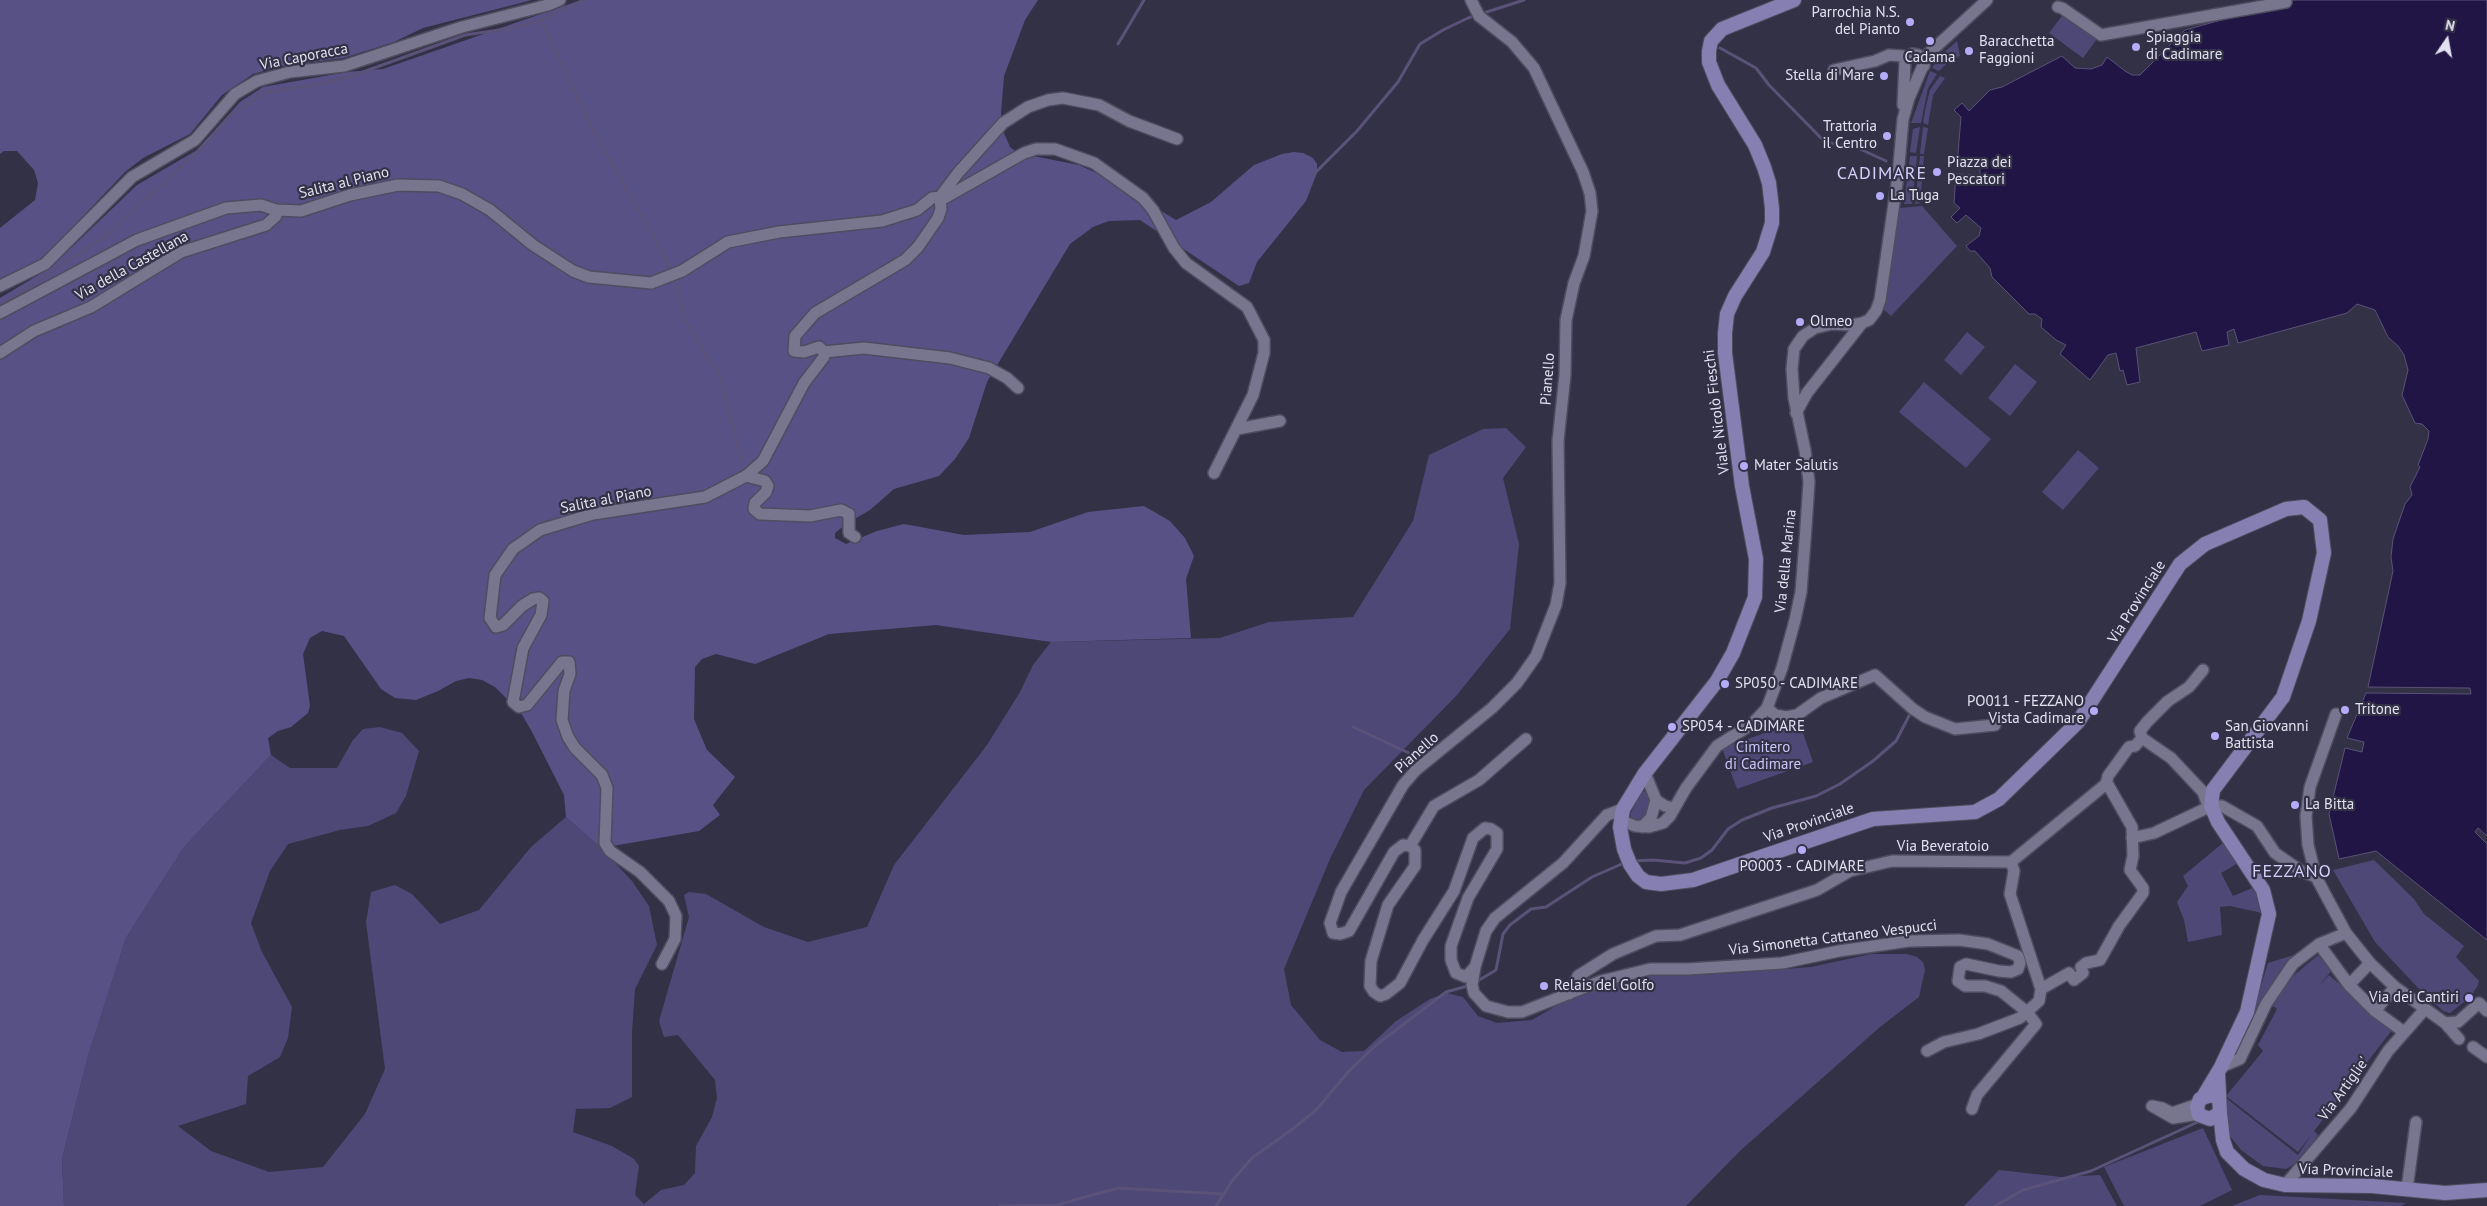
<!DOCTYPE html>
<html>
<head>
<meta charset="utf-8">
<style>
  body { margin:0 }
  #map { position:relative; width:2487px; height:1206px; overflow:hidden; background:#333146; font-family:"PT Sans",sans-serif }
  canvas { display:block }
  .north { position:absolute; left:2422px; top:15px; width:50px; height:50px; -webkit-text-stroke:4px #333146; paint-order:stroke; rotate:12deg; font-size:14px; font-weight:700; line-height:20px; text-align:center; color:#e2e1ef }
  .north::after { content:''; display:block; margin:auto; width:18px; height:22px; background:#e2e1ef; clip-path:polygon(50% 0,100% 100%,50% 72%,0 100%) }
</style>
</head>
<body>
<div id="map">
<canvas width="2487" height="1206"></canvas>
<div class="north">N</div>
</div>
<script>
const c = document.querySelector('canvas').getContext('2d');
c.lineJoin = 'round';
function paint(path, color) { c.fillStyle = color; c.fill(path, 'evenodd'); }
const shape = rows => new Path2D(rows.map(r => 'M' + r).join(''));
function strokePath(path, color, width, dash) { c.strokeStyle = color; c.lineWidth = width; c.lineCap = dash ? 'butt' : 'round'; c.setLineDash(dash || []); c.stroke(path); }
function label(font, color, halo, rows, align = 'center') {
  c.font = font + ' "PT Sans",sans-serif'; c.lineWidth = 4.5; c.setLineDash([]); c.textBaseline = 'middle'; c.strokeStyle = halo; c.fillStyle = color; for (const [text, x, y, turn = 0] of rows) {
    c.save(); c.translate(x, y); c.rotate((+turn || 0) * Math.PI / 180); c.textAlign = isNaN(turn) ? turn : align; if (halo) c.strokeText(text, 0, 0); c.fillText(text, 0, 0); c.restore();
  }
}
const green = shape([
  [2065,12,2099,36,2083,58,2049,33],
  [1957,41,1960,56,1948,62,1939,71,1932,68,1939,57],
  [1930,71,1937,74,1928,88,1921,123,1911,123],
  [1940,76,1945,78,1933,95,1928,125,1923,123,1926,106,1930,90],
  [1920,127,1916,153,1910,152,1913,129],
  [1923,127,1928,128,1924,154,1920,154],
  [1910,156,1917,156,1912,204,1904,204],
  [1920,156,1924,156,1920,203,1915,204],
  [1922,206,1957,246,1891,316,1883,309,1899,208],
  [1967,332,1985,347,1961,375,1944,360],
  [2015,364,2037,382,2010,416,1988,398],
  [1924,382,1991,439,1966,468,1899,412],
  [1506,428,1526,447,1503,478,1519,544,1510,629,1457,695,1364,790,1330,859,1284,969,1291,1005,1320,1040,1342,1052,1364,1051,1396,1021,1430,999,1447,993,1463,997,1478,1016,1497,1023,1532,1020,1559,1004,1604,987,1647,976,1731,973,1811,967,1871,954,1907,954,1917,957,1923,962,1925,970,1919,997,1880,1027,1741,1150,1686,1206,64,1206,62,1159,88,1056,126,938,184,847,271,755,290,768,337,768,353,740,363,729,380,727,402,733,419,751,406,796,396,813,368,826,340,830,288,844,270,871,251,923,262,952,292,1007,288,1038,280,1057,248,1076,246,1104,178,1126,211,1151,269,1172,323,1167,365,1114,385,1069,366,922,371,892,395,885,412,894,440,924,479,910,531,847,566,817,601,848,632,881,649,906,657,945,635,989,632,1032,632,1097,610,1108,576,1109,573,1132,612,1146,634,1159,639,1166,635,1195,644,1204,661,1190,684,1185,695,1173,696,1146,712,1117,717,1098,715,1080,678,1035,664,1037,659,1021,689,917,684,895,689,892,706,894,764,927,808,942,867,927,894,865,987,745,1020,692,1033,665,1051,642,1220,638,1269,622,1353,617,1413,521,1429,455,1483,429],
  [2078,450,2099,468,2063,510,2042,492],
  [1799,721,1813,762,1737,789,1722,748],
  [1642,791,1646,792,1651,806,1644,820,1637,821,1632,819,1630,814],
  [2224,842,2238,863,2221,873,2233,896,2255,887,2262,913,2230,906,2220,907,2222,935,2188,942,2184,920,2177,902,2188,886,2183,876],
  [2374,860,2414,899,2424,914,2464,946,2456,957,2479,981,2477,987,2469,998,2450,1013,2443,1011,2421,991,2375,942,2333,870],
  [2310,950,2270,988,2255,1017,2250,1021,2268,963],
  [2318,955,2332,970,2318,987,2329,975,2392,1030,2314,1131,2318,1135,2303,1159,2286,1169,2263,1166,2241,1150,2227,1132,2226,1098,2298,1155,2311,1135,2298,1152,2226,1096,2263,1051,2258,1045,2277,1009,2270,1004,2284,984],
  [2203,1128,2232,1190,2200,1206,2124,1206,2104,1167],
  [1999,1170,2061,1177,2100,1175,2117,1206,1964,1206],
  [2260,1195,2406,1203,2401,1206,2232,1206]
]);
const forest = shape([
  [0,0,532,0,423,28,394,42,343,58,282,66,253,74,222,95,190,134,143,158,125,172,50,251,30,267,0,280,0,228,35,200,38,183,34,170,17,151,4,151,0,154],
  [581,0,1038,0,1025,20,1004,76,1001,113,1004,133,1010,147,1018,153,1079,165,1105,177,1176,220,1211,202,1254,165,1282,154,1294,152,1303,153,1313,158,1317,164,1317,173,1306,201,1257,262,1249,283,1239,286,1140,220,1109,221,1093,227,1070,244,987,382,969,438,955,459,939,476,894,489,870,510,846,524,835,533,835,538,846,544,877,531,904,524,964,535,1030,532,1088,512,1144,506,1170,521,1185,538,1194,556,1186,579,1191,638,1051,642,936,625,829,634,755,664,716,654,702,659,695,667,694,719,707,750,735,777,713,805,720,815,699,831,601,848,566,817,564,795,531,730,521,713,495,687,482,680,469,678,456,681,438,691,416,700,395,698,381,689,344,636,322,631,310,638,303,654,310,706,308,713,291,727,278,731,268,738,271,755,184,847,126,938,88,1056,62,1159,64,1206,0,1206,0,298,50,268,137,185,197,150,240,102,263,87,347,72,383,69]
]);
const water = shape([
  [2294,0,2487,0,2487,836,2478,828,2475,832,2487,844,2487,940,2376,851,2339,859,2329,814,2345,748,2362,752,2364,742,2347,738,2366,693,2471,694,2470,688,2368,687,2393,571,2391,557,2393,539,2405,504,2412,495,2410,487,2420,467,2418,465,2428,439,2429,431,2422,424,2415,423,2402,395,2408,370,2404,355,2398,346,2388,337,2375,310,2357,304,2347,313,2238,343,2234,329,2227,332,2229,345,2202,351,2196,332,2136,348,2140,382,2127,385,2123,370,2120,371,2116,353,2108,355,2090,380,2060,354,2066,345,2056,340,2041,327,2042,319,2035,314,2029,314,1992,277,1990,268,1975,251,1970,251,1966,246,1979,236,1981,228,1966,215,1957,223,1951,217,1960,208,1954,203,1956,174,1980,175,1980,168,1957,165,1961,117,1954,110,1962,103,1969,111,1990,90,2002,87,2062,56,2075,68,2091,69,2102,65,2107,57,2125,71,2132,75,2140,75,2185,30,2294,0]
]);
const stream = shape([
  [541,20,590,124,673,272],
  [1118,44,1144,0],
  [1720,48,1756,68,1769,85,1821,138,1839,146,1847,143,1886,161],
  [1313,175,1357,131,1398,82,1420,44,1443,30,1468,18,1524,0],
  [675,278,684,319,720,377,741,460],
  [0,306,104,237,195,154,231,115,263,93,325,83,352,76,465,35,513,28,541,20,584,0],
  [1353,727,1409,753],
  [1633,861,1653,860,1685,863,1701,858,1712,850,1728,829,1742,820,1772,808,1816,796,1840,784,1873,761,1896,741,1911,712],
  [1476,982,1496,970,1503,934,1510,925,1531,909,1546,907,1592,877,1624,863],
  [1000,1206,1057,1205,1118,1188,1223,1194],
  [1216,1206,1232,1181,1252,1158,1294,1128,1317,1109,1349,1071,1375,1046,1446,992,1471,985],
  [1995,1206,2023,1190,2091,1171,2200,1121]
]);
const minor = shape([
  [1471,0,1479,16,1512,42,1534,68,1583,172,1590,193,1592,211,1584,256,1574,283,1566,320,1565,375,1558,441,1560,583,1556,605,1536,656,1517,683,1492,708,1416,770,1403,785,1341,892,1330,923,1333,933,1340,934,1349,931,1394,852,1403,845,1410,846,1415,850,1415,866,1388,905,1371,961,1370,986,1374,992,1380,996,1386,994,1400,983,1423,940,1454,891,1473,838,1485,828,1491,829,1497,833,1497,849,1468,898,1451,946,1451,960,1456,973,1466,977,1475,967],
  [2058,7,2062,8,2101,35,2286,2],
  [1834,70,1875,61,1889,55,1903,56,1905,61],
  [1903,105,1905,61,1912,54,1918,55,1922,58,1924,66],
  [940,197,958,173,1003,123,1028,107,1048,100,1063,98,1099,105,1129,121,1177,139],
  [941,200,1024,153,1036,149,1055,149,1094,163,1143,198,1153,210,1174,248,1186,263,1247,307,1264,340,1264,353,1253,395,1214,473],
  [0,286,45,264,132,177,195,140,235,94,257,81,290,72,344,66,462,27,548,5,560,0],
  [0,313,137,240,226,208,261,205,276,210,301,211,350,195,398,185,439,186,462,194,490,210,533,245,573,271,589,277,651,283,682,271,728,242,779,232,882,221,917,210,932,198,940,197],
  [824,352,864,348,950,358,989,368,1007,378,1018,388],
  [0,353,34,331,91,307,181,252,266,225,276,216,276,210],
  [1796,413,1807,393,1862,323],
  [1237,429,1280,421],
  [746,476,765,481,768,486,766,492,755,503,754,509,760,514,810,516,841,510,849,514,849,533,855,537],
  [1767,708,1775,715,1786,717,1797,715,1821,698,1875,675,1913,709,1925,717,1955,729,1995,725],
  [2336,714,2310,787,2306,816,2308,845,2316,877,2346,933,2370,963,2395,987,2445,1023,2458,1022,2479,1003,2487,1011],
  [2142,738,2171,758,2203,792,2207,803,2211,806],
  [2142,738,2140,731,2147,722,2168,701,2189,687,2203,670],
  [1645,773,1656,800,1665,806,1674,808],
  [2211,806,2222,806,2257,826,2275,853,2301,871,2316,877],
  [1623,809,1607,815,1563,863,1495,918,1486,931,1475,967,1472,985,1474,993,1486,1006,1508,1012,1522,1012,1601,981,1650,969,1688,969,1782,963,1839,951,1909,941,1959,940,1988,944,2018,956,2020,963,2018,969,2011,972,1999,971,1966,964,1960,967,1958,981,1965,986,1985,986,2001,991,2027,1012,2036,1024,1977,1095,1972,1109],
  [1620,820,1635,826,1649,827,1663,823,1670,816,1686,788,1717,746,1752,724,1767,708,1782,668,1795,620,1801,592,1806,527,1809,482,1805,450,1794,398,1792,369,1794,349,1803,336,1815,328,1832,324,1852,325,1862,323,1869,320,1876,311,1880,300,1898,176,1903,119,1909,98,1928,54,1987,0],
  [1642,827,1651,818,1656,800],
  [2132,838,2154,833,2211,806],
  [1410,846,1434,806,1479,780,1526,739],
  [2319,944,2349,985,2375,1011,2404,1032],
  [662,964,675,939,676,916,669,901,640,872,610,851,605,843,607,788,602,775,575,748,568,737,562,720,564,691,570,674,569,662,562,662,527,705,519,707,513,702,523,648,541,615,543,601,539,598,533,599,522,606,503,625,496,627,490,618,495,575,513,549,540,530,593,514,705,497,746,476,763,461,804,383,824,357,824,352,819,347,804,352,794,351,795,336,815,313,905,260,918,247,938,218,941,209,940,197],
  [2349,985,2370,963],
  [2041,989,2069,973,2074,980,2083,973,2081,967,2086,963,2100,960,2119,926,2143,893,2143,888,2130,870,2133,856,2132,827,2107,783],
  [1569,994,1578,976,1613,954,1656,936,1680,935,1817,890,1850,871,1892,861,2011,862,2106,784,2108,776,2129,747,2135,746,2142,738],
  [2375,1011,2395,987],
  [2445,1023,2459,1039],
  [2473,1047,2487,1057],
  [1927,1051,1944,1042,1978,1034,2020,1018,2039,1001,2041,989,2010,894,2014,871,2011,862],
  [2221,1067,2240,1059,2266,1004,2293,964,2319,944,2346,933],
  [2198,1104,2172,1113,2162,1108,2152,1106,2173,1118,2199,1114],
  [2285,1185,2351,1108,2388,1051,2425,1009],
  [2407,1189,2416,1122]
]);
const major = shape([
  [1794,0,1722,29,1711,41,1709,51,1709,62,1718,85,1755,145,1764,167,1769,183,1772,208,1772,223,1763,252,1735,296,1727,314,1725,333,1725,353,1742,486,1756,559,1755,597,1733,653,1717,681,1645,773,1623,809,1620,827,1624,849,1630,864,1638,876,1646,882,1661,884,1693,880,1873,819,1975,812,1999,799,2078,722,2180,564,2205,544,2286,509,2304,507,2320,520,2324,553,2309,621,2283,697,2213,790,2211,806,2218,822,2263,890,2269,914,2247,1012,2221,1067,2203,1097],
  [2218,1098,2211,1095,2200,1099,2197,1107,2199,1115,2210,1119,2220,1113,2218,1073],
  [2220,1113,2223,1140,2227,1152,2244,1169,2264,1180,2285,1185,2372,1186,2445,1193,2487,1190]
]);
const markers = [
  [1910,22,5,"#b5acf9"],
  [1930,41,5,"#b5acf9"],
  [2136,47,5,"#b5acf9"],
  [1969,51,5,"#b5acf9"],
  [1884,76,5,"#b5acf9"],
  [1887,136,5,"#b5acf9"],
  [1937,172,5,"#b5acf9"],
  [1880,196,5,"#b5acf9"],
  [1800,322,5,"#b5acf9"],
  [1744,466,5,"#b5acf9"],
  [1725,684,5,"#b5acf9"],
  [2345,710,5,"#b5acf9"],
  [2094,711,5,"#b5acf9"],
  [1672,727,5,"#b5acf9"],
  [2215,736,5,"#b5acf9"],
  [2295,805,5,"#b5acf9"],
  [1802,850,5,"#b5acf9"],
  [1544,986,5,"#b5acf9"],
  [2469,998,5,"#b5acf9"]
];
const poiNames = [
  ["Parrochia N.S.",1900,13,"right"],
  ["del Pianto",1900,30,"right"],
  ["Spiaggia",2146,38],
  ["di Cadimare",2146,55],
  ["Baracchetta",1979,42],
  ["Faggioni",1979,59],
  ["Cadama",1930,58,"center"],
  ["Stella di Mare",1874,76,"right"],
  ["Trattoria",1877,127,"right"],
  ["il Centro",1877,144,"right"],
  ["Piazza dei",1947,163],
  ["Pescatori",1947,180],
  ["La Tuga",1890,196],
  ["Olmeo",1810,322],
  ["Mater Salutis",1754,466],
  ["SP050 - CADIMARE",1735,684],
  ["PO011 - FEZZANO",2084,702,"right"],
  ["Vista Cadimare",2084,719,"right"],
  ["Tritone",2355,710],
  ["SP054 - CADIMARE",1682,727],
  ["San Giovanni",2225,727],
  ["Battista",2225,744],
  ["La Bitta",2305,805],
  ["PO003 - CADIMARE",1802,867,"center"],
  ["Relais del Golfo",1554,986],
  ["Via dei Cantiri",2459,998,"right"]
];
const streetNames = [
  ["Via Caporacca",304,57,-11],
  ["Salita al Piano",344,183,-14],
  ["Via della Castellana",132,266,-29],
  ["Pianello",1548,379,-86],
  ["Viale Nicolò Fieschi",1717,412,-97],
  ["Salita al Piano",606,500,-11],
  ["Via della Marina",1786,561,-84],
  ["Via Provinciale",2137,602,-58],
  ["Pianello",1417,753,-42],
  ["Via Provinciale",1809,823,-19],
  ["Via Beveratoio",1943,847],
  ["Via Simonetta Cattaneo Vespucci",1833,938,-7],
  ["Via Artiglie'",2344,1089,-54],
  ["Via Provinciale",2346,1171,2]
];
const parkNames = [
  ["Cimitero",1763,748],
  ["di Cadimare",1763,765]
];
const quarterNames = [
  ["CADIMARE",1882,174],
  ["FEZZANO",2292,872]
];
paint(green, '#4e4877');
paint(forest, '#585186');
paint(water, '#201545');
strokePath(water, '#5a5278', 1);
strokePath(stream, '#5a5278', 3);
strokePath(minor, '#4f4c5f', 14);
strokePath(major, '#4f4c5f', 16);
strokePath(minor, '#78768f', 11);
strokePath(major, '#8580b1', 14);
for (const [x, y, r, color] of markers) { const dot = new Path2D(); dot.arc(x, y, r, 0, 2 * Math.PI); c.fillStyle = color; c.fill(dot); strokePath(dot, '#333146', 2); }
label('15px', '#e2e1ef', '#333146', poiNames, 'left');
label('15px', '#e2e1ef', '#333146', streetNames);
label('15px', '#cbc6f8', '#333146', parkNames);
c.letterSpacing = '1px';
label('18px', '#d4d0fc', '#333146', quarterNames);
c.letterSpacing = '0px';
</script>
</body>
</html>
